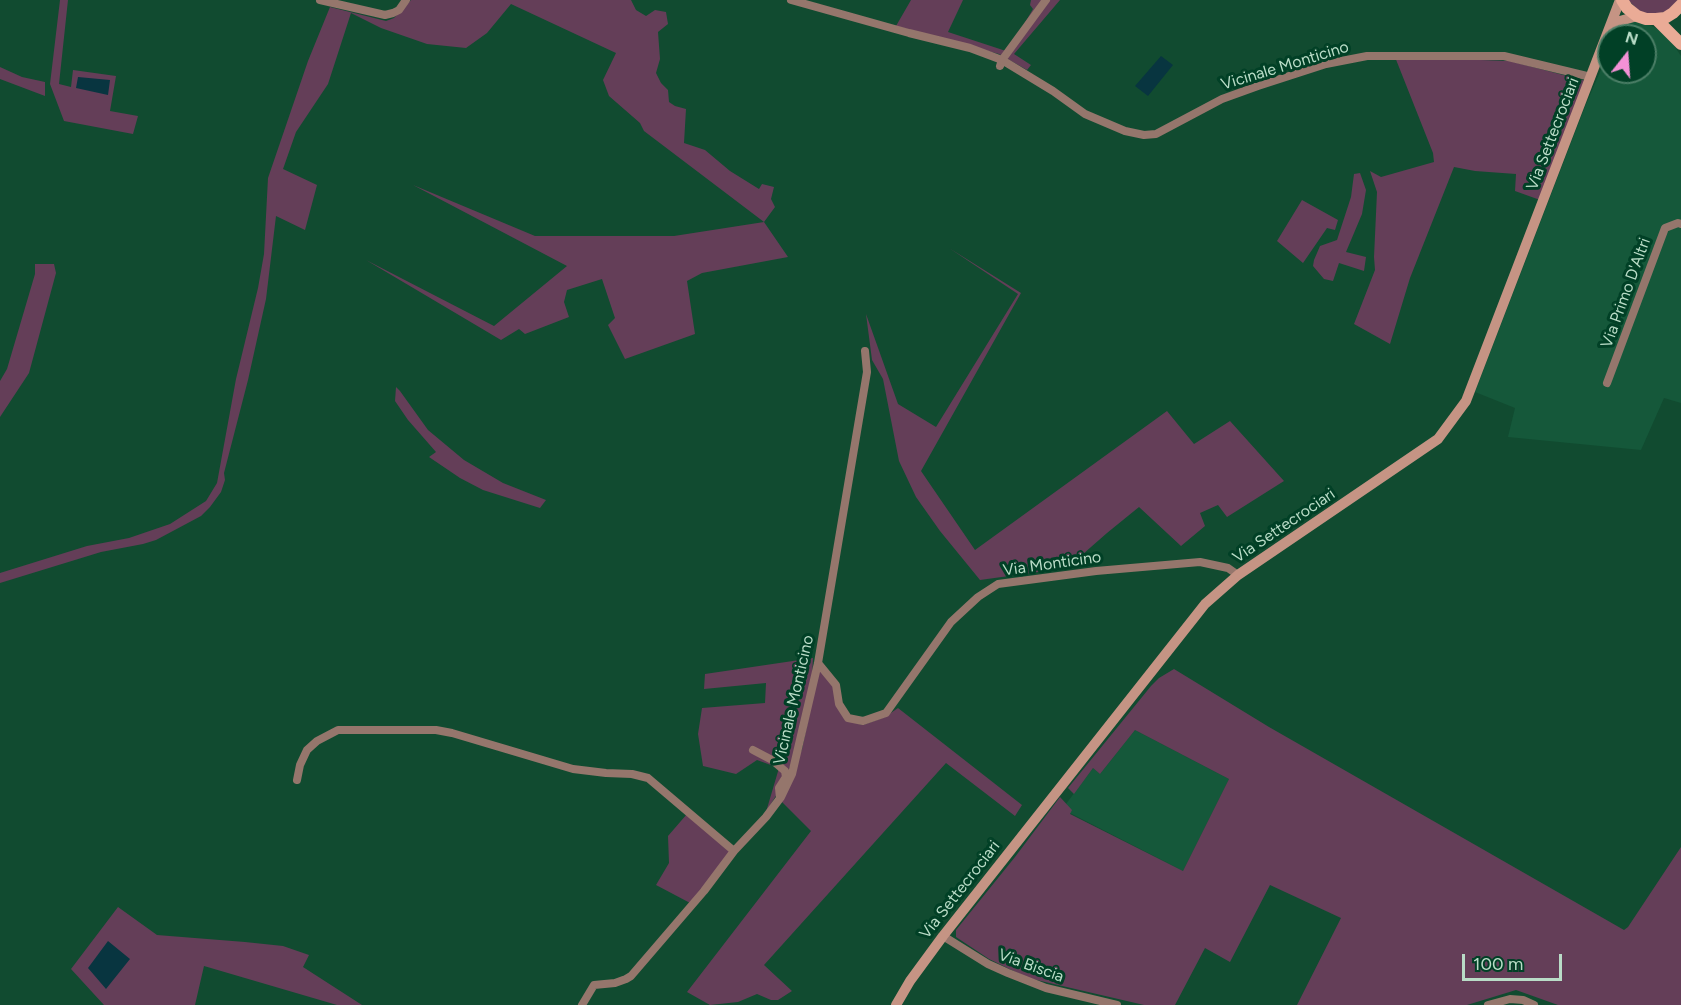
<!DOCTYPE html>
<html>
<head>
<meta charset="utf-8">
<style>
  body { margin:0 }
  #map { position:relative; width:1681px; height:1005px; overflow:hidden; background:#114b30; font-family:Figtree,sans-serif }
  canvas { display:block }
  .north { position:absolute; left:1597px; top:24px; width:60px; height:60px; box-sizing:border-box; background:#014026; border:2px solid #4b7e66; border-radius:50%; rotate:17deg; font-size:16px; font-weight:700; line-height:24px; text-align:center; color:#b9dcc7 }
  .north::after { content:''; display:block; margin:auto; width:21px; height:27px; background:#f391d6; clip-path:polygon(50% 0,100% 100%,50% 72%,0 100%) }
  .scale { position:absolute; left:1462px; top:954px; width:100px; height:27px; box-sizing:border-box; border:3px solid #b9dcc7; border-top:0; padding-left:8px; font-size:18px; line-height:21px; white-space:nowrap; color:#b9dcc7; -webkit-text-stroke:4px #014026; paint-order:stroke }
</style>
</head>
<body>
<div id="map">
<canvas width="1681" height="1005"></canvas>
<div class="north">N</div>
<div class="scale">100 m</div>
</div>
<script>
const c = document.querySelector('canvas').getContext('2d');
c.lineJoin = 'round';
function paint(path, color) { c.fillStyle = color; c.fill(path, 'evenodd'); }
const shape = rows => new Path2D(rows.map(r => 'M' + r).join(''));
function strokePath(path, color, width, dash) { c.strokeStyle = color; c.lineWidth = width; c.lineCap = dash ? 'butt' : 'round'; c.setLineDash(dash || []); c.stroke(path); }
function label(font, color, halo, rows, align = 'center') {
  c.font = font + ' Figtree,sans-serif'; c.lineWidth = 6; c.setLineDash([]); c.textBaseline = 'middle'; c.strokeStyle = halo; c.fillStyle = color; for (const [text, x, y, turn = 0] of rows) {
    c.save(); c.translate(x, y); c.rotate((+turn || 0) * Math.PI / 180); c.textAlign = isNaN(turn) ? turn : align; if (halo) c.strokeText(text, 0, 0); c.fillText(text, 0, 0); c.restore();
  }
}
const built = shape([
  [1630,22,1641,22,1654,27,1667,35,1681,56,1681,403,1664,398,1641,450,1508,437,1515,408,1475,392,1584,109,1609,51,1609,72,1645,72,1645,36,1615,36,1617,30],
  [1135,730,1229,779,1183,871,1070,813,1066,804,1093,768,1100,774]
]);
const green = shape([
  [60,0,68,0,59,84,71,87,73,70,116,76,110,111,138,116,133,134,64,121,50,84],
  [411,0,631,0,636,10,646,16,655,10,666,12,668,24,658,32,660,59,656,73,661,83,668,90,669,102,675,106,686,109,684,143,705,150,730,171,759,189,762,184,774,187,771,199,775,207,764,222,788,257,702,273,687,281,695,334,625,359,608,325,615,318,602,279,567,290,564,302,569,317,525,334,519,329,501,340,366,260,494,326,567,266,413,185,535,236,674,236,764,222,644,131,640,123,609,96,603,80,616,53,511,4,487,33,466,48,427,44,381,28,351,13,328,84,296,132,283,169,317,185,305,230,276,216,266,299,248,380,224,473,225,480,221,492,210,507,201,516,156,540,143,544,101,552,0,583,0,573,87,546,129,538,170,524,206,501,217,483,236,379,258,288,264,254,268,178,308,61,330,7,386,21,394,18],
  [911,0,963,0,948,32,1006,51,1010,48,1033,9,1030,5,1031,0,1060,0,1014,54,1031,65,1027,70,999,54,896,26],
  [1628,0,1678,0,1667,11,1658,14,1648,14,1639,11],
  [1395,57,1510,61,1586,81,1540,200,1515,191,1516,174,1475,171,1454,167,1410,278,1390,344,1354,324,1375,270,1374,257,1377,192,1370,171,1381,177,1434,162,1433,153],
  [0,67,22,77,45,82,45,96,0,79],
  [1360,173,1366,190,1362,214,1346,252,1366,257,1364,271,1339,263,1333,281,1324,279,1313,266,1314,260,1320,246,1337,240,1351,197,1354,174],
  [1302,200,1338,220,1335,230,1327,228,1303,263,1277,241],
  [949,248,1021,293,921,471,975,550,1167,411,1194,444,1230,421,1284,481,1227,517,1218,505,1200,513,1205,526,1181,546,1139,507,1107,533,1067,568,980,580,940,531,916,497,899,461,883,379,872,360,866,314,898,404,936,427,1018,294],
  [35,264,54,264,56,273,29,373,0,417,0,381,7,369,35,274],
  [396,387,400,391,428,430,464,460,503,483,546,500,540,508,483,490,460,478,429,457,436,452,408,420,395,401],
  [813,658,812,678,792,762,780,789,766,812,779,768,757,760,736,774,703,766,698,734,702,708,765,703,766,683,704,689,705,674],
  [819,668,833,686,845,720,863,725,885,717,898,708,1022,805,1015,816,946,763,764,965,792,991,778,1000,771,1000,757,994,738,1002,710,1005,687,992,811,831,781,801,802,749],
  [1174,669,1269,727,1624,930,1628,927,1681,847,1681,1005,1558,1005,1516,990,1467,1005,1297,1005,1341,918,1270,885,1230,962,1205,948,1175,1005,1144,1005,1028,978,989,959,956,937,956,930,1015,857,1060,797,1072,810,1070,814,1183,871,1229,779,1135,730,1100,774,1093,768,1074,794,1068,788,1151,686,1159,678],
  [687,814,735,849,692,904,656,885,669,863,668,836],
  [118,907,157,935,245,942,283,946,309,955,303,967,362,1005,337,1005,204,966,195,1005,104,1005,71,969]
]);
const water = shape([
  [1161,56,1173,65,1148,96,1135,86],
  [78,77,110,80,108,95,76,88],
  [108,941,130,959,106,989,88,968]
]);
const street = shape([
  [320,0,385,15,393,13,399,10,406,0],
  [791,0,909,33,970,48,1002,60,1053,91,1085,114,1125,131,1144,135,1156,134,1222,99,1258,86,1326,64,1367,56,1504,56,1591,77],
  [1000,66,1002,60,1046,0],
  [1607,383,1665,228,1678,223,1681,224],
  [818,663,836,685,839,704,848,718,863,721,886,713,951,622,978,597,998,584,1096,571,1200,562,1228,568,1238,575],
  [753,750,772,760,785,771,786,777,779,788,780,798],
  [297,780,300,765,307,750,317,741,338,730,436,730,452,733,573,769,606,773,632,774,648,778,734,851],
  [943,936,988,964,1008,973,1046,988,1117,1005],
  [582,1005,594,985,615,983,626,979,631,976,704,891,734,851,766,817,781,797,792,774,818,663,867,372,865,351],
  [1488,1005,1510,999,1523,1000,1534,1005]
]);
const secondary = shape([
  [1609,32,1620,21,1637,16],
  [896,1005,910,981,943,936,1205,604,1238,575,1438,439,1466,401,1620,0]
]);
const primary = shape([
  [1622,0,1627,8,1637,16,1646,19,1656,19,1665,18,1673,13,1681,5],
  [1656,19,1681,44]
]);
const streetNames = [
  ["Vicinale Monticino",1285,66,-17],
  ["Via Settecrociari",1553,134,-69],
  ["Via Primo D'Altri",1626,293,-70],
  ["Via Settecrociari",1284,526,-34],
  ["Via Monticino",1052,564,-8],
  ["Vicinale Monticino",794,700,-77],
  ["Via Settecrociari",960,890,-52],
  ["Via Biscia",1031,966,20]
];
paint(built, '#15583a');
paint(green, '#643e58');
paint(water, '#083540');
strokePath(street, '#95766c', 8);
strokePath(secondary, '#c59484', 10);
strokePath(primary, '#eaab96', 12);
label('16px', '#b9dcc7', '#014026', streetNames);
</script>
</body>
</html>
